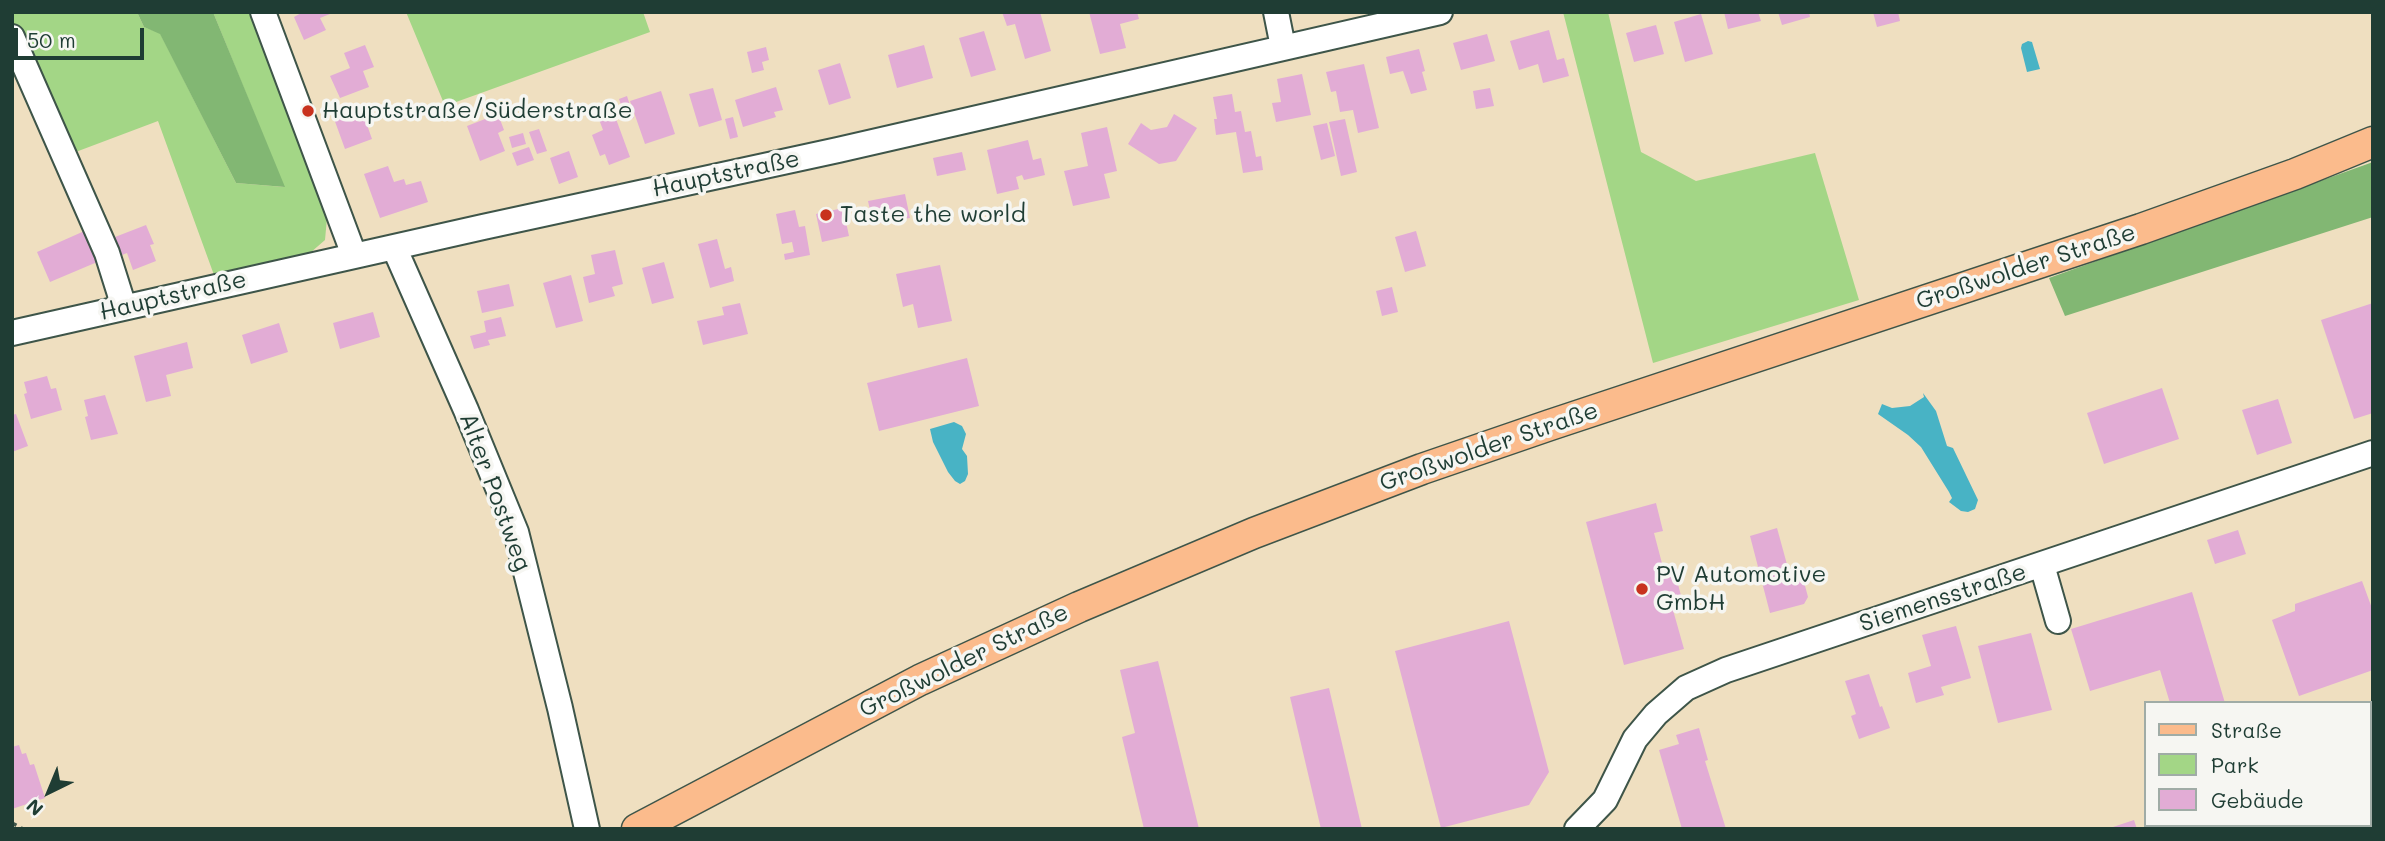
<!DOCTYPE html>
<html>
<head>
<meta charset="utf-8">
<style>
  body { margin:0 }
  #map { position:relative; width:2385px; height:841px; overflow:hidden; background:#efdfc0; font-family:Mali,sans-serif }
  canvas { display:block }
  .frame { position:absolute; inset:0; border:14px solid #1f3d34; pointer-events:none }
  .legend { position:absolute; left:2144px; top:701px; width:228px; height:126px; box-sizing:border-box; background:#f6f6f2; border:2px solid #a0aca6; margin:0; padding:9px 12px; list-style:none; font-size:21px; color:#1f3d34 }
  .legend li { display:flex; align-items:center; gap:14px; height:35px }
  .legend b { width:35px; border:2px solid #a0aca6 }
  .north { position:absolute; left:14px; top:757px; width:70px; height:70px; -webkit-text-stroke:5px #f6f6f2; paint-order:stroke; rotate:223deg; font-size:19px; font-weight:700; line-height:28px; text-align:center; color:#1f3d34 }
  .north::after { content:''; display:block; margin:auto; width:24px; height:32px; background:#1f3d34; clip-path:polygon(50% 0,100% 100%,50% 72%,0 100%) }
  .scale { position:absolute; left:14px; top:28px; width:130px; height:32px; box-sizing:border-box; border:4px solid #1f3d34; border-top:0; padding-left:9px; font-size:21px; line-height:24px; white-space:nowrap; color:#1f3d34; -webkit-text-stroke:5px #f6f6f2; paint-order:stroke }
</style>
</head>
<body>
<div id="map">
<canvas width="2385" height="841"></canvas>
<div class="frame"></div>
<ul class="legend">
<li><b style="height:9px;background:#fbbb8c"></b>Straße</li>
<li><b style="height:19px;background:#a3d686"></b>Park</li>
<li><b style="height:19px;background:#e2acd5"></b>Gebäude</li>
</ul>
<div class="north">N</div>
<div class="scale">50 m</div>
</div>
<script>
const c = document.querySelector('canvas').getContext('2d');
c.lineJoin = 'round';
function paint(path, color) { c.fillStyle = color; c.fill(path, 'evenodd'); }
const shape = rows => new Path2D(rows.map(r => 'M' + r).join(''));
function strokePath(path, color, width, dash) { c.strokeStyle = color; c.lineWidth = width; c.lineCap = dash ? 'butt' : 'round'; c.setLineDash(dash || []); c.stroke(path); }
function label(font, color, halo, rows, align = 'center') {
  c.font = font + ' Mali,sans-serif'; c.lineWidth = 7; c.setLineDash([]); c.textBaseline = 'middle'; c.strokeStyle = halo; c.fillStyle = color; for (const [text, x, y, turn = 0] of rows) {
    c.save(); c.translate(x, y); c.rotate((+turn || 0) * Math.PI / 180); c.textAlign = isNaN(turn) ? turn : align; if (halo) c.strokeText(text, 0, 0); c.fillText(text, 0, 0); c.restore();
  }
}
const green = shape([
  [12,12,137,12,144,27,160,33,236,183,284,187,213,12,252,12,327,218,325,240,310,253,214,275,158,121,73,153,12,38],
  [406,12,643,12,650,32,445,106],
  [1563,12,1608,12,1641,152,1696,181,1815,153,1859,300,1653,363]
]);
const forest = shape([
  [137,12,213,12,285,187,236,183,160,34,144,27],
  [2373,162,2373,217,2065,316,2049,278]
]);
const water = shape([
  [2028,41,2032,42,2040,69,2027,72,2021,48,2022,44],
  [1923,393,1936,411,1947,446,1953,448,1978,500,1975,509,1968,512,1961,511,1949,502,1952,498,1949,492,1921,447,1908,435,1878,414,1882,404,1892,408,1910,406,1924,397],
  [954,422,962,426,966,434,962,449,967,456,968,474,965,481,960,484,955,481,948,472,933,442,930,429]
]);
const building = shape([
  [303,12,329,12,330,14,320,18,326,30,304,40,294,17],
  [1002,12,1040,12,1051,51,1025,59,1015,24,1007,26],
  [1089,12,1137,12,1139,19,1120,24,1126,48,1100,54],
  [1724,12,1758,12,1761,21,1728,29],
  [1778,12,1809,12,1810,17,1782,25],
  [1873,12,1898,12,1900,21,1877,27],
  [1701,14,1713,54,1685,62,1674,22],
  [1656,25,1664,54,1634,62,1626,33],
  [1549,30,1557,60,1564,58,1569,76,1543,83,1538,64,1519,70,1510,41],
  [984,31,996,70,971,77,959,38],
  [1487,34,1495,61,1461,70,1453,43],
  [365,45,374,67,363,71,369,87,340,98,330,76,350,68,344,53],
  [924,45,933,78,897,88,888,55],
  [766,47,769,60,762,62,764,70,752,73,747,52],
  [1419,49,1425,71,1422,72,1427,90,1411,94,1403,71,1390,74,1386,57],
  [840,63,851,98,829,105,818,70],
  [1364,64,1379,128,1358,133,1353,110,1340,112,1336,91,1331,92,1326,72],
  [1302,74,1311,115,1276,122,1272,103,1281,102,1277,79],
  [776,87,783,110,774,112,776,117,743,127,735,100],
  [713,88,722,120,699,127,689,94],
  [1490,88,1494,106,1476,109,1473,91],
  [661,91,675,134,645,144,630,101],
  [1232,94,1235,112,1241,111,1245,132,1251,131,1256,157,1261,156,1263,170,1243,173,1236,132,1216,135,1214,119,1217,119,1213,97],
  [627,96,634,118,626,120,619,99],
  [360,105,372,139,345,149,333,116],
  [612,108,630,157,609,165,605,154,600,156,592,135,603,130,597,114],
  [498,114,504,130,498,133,505,151,480,161,467,126],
  [1174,114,1197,128,1176,161,1159,164,1128,144,1141,123,1151,130,1167,127],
  [733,117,738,137,730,139,725,119],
  [1345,119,1357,172,1341,176,1329,122],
  [1327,123,1335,156,1321,160,1313,126],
  [1107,127,1117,171,1104,174,1110,198,1073,206,1064,171,1088,166,1081,133],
  [539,129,547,151,537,154,529,132],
  [523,133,526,144,512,148,509,137],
  [1028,140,1033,160,1041,158,1045,175,1024,180,1022,175,1016,177,1019,189,997,194,987,150],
  [529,147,534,160,517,166,512,153],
  [569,151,578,177,559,184,550,158],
  [962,152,966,170,937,176,933,158],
  [388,166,394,182,404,179,406,185,421,181,428,202,380,218,364,174],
  [905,194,910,218,873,224,868,201],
  [843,208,849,236,822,242,816,214],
  [795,210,799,227,805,226,810,255,785,260,784,254,794,252,792,242,782,244,776,214],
  [146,225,154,244,150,245,156,261,133,270,127,253,122,255,115,237],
  [89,229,102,260,50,282,37,252],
  [1416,231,1426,266,1405,272,1395,237],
  [717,239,725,269,731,267,734,281,710,288,698,244],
  [615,250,623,284,612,287,615,296,589,303,583,277,595,274,591,255],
  [664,262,674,298,652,304,642,268],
  [940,265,952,321,918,328,913,304,903,307,896,274],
  [571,275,583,321,556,328,543,283],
  [509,284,514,306,482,313,477,291],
  [1392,287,1398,312,1382,316,1376,291],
  [740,303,748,334,703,345,697,321,724,315,722,307],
  [2373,303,2373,413,2354,419,2321,320],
  [373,312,380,337,340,349,333,323],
  [501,317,506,336,488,340,490,345,474,349,470,336,486,332,484,321],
  [279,323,288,352,251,364,242,335],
  [187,342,193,368,166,375,171,396,146,402,134,356],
  [967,358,979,406,879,431,867,383],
  [47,376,51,389,56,388,62,410,31,419,24,394,27,393,24,382],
  [2162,388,2179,439,2104,464,2087,413],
  [105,395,118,434,91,440,85,417,88,416,84,400],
  [2278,399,2292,443,2257,455,2242,410],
  [16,414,28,446,12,452,12,415],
  [1656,503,1663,531,1654,533,1664,571,1674,569,1684,607,1673,610,1684,649,1624,665,1586,522],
  [1777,528,1791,579,1798,577,1804,582,1808,597,1804,604,1770,613,1750,536],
  [2238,530,2246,554,2215,564,2207,540],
  [2362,581,2373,611,2373,670,2299,696,2272,620,2295,611,2295,604],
  [2192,592,2225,703,2170,703,2160,670,2090,691,2071,629],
  [1509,621,1549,772,1529,805,1441,828,1395,651],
  [1956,626,1971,678,1941,687,1944,695,1916,703,1908,673,1931,666,1922,635],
  [2031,633,2052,710,1998,723,1978,646],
  [1158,661,1199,829,1144,829,1122,737,1135,733,1120,670],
  [1869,674,1880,707,1882,706,1890,728,1859,739,1851,716,1856,714,1845,681],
  [1329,688,1362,829,1321,829,1290,697],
  [1699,728,1708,760,1705,761,1726,829,1682,829,1659,750,1679,744,1676,735],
  [19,745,22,754,26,753,30,765,34,764,45,798,12,809,12,747],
  [2373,776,2373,829,2356,829,2355,825,2369,825,2369,777],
  [2134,820,2137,829,2110,829,2110,828]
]);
const path = shape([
  [12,823,23,829]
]);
const minor = shape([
  [263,12,354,255],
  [1276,12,1283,47],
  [12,37,107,253,124,307],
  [394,247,466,410,516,532,560,708,587,829],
  [12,333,483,227,838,150,1440,12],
  [2042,565,2058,621],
  [1577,829,1605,800,1635,739,1656,714,1686,688,1726,670,2373,453]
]);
const major = shape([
  [637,829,920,680,1079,607,1254,533,1422,469,1550,425,2141,229,2295,174,2373,142]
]);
const markers = [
  [308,111,7,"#c8321e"],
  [826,215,7,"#c8321e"],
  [1642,589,7,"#c8321e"]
];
const poiNames = [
  ["Hauptstraße/Süderstraße",322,111],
  ["Taste the world",840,215],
  ["PV Automotive",1656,575],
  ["GmbH",1656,603]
];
const streetNames = [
  ["Hauptstraße",726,174,-12],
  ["Großwolder Straße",2026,267,-18],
  ["Hauptstraße",173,296,-13],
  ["Großwolder Straße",1489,447,-19],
  ["Alter Postweg",495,492,70],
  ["Siemensstraße",1943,598,-18],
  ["Großwolder Straße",964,661,-26]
];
paint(green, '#a3d686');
paint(forest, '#82b773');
paint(water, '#48b3c5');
paint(building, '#e2acd5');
strokePath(minor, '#3e5549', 28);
strokePath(major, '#3e5549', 33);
strokePath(path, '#3e5549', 3.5, [5, 5]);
strokePath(minor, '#fff', 24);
strokePath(major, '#fbbb8c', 30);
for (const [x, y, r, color] of markers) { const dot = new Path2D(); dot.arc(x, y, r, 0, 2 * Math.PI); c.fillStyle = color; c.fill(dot); strokePath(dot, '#f6f6f2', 2.5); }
label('24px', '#1f3d34', '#f6f6f2', poiNames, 'left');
label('24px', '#1f3d34', '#f6f6f2', streetNames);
</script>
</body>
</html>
